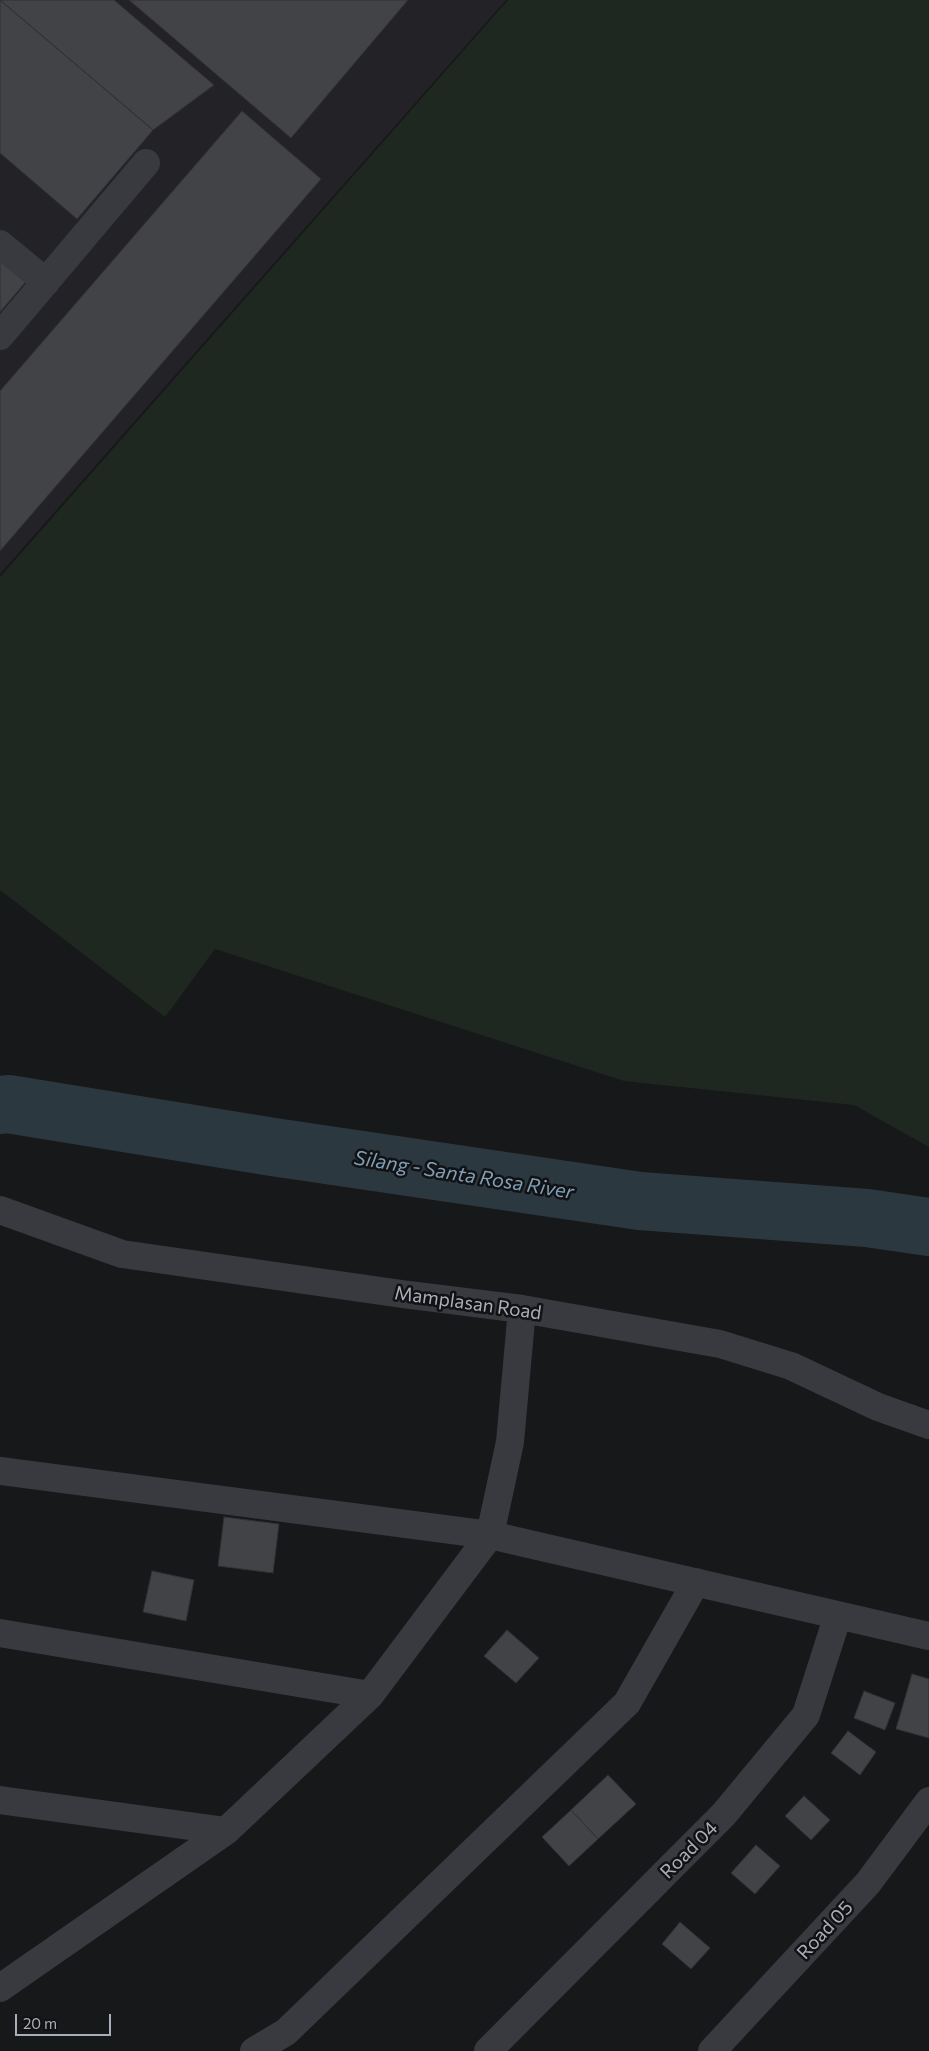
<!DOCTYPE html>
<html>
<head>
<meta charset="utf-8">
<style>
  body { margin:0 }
  #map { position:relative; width:929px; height:2051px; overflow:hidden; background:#17181a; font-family:Commissioner,sans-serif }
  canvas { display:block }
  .scale { position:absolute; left:15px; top:2014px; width:96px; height:22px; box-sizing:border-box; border:2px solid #a9afba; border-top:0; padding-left:6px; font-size:15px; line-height:18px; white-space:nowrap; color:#a9afba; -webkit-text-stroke:4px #121215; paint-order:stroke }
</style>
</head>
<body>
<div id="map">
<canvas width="929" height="2051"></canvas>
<div class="scale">20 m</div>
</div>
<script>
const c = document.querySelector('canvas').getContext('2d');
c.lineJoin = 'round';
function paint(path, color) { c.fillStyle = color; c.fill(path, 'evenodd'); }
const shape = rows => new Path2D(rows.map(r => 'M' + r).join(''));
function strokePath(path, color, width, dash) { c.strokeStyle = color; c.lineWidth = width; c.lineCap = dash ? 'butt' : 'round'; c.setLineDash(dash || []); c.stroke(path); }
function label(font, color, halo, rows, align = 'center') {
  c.font = font + ' Commissioner,sans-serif'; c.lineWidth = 5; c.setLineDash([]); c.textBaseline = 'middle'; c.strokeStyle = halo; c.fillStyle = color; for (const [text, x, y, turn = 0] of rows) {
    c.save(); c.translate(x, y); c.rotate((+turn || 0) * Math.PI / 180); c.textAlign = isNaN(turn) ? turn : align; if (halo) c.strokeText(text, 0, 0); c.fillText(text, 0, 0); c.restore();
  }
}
const built = shape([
  [0,0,506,0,0,574]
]);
const green = shape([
  [508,0,929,0,929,1147,854,1105,624,1081,215,949,165,1017,0,890,0,577]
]);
const river = shape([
  [0,1105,8,1104,273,1147,640,1201,867,1218,929,1227]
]);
const building = shape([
  [0,0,114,0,214,85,153,130,0,0],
  [0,0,153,130,77,219,0,153,0,0],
  [129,0,408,0,291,138,129,0],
  [242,111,321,179,0,551,0,391,242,111],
  [0,254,29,278,0,312,0,254],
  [224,1517,279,1524,273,1573,218,1566,224,1517],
  [152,1571,194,1580,186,1621,143,1612,152,1571],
  [507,1630,539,1658,516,1683,484,1656,507,1630],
  [912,1674,929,1679,929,1738,896,1729,912,1674],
  [864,1691,895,1703,885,1730,854,1718,864,1691],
  [848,1731,876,1752,860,1775,831,1753,848,1731],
  [608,1775,636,1804,598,1839,571,1810,608,1775],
  [804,1796,830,1820,811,1840,785,1816,804,1796],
  [571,1810,598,1839,569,1866,542,1837,571,1810],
  [756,1845,780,1866,755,1894,731,1873,756,1845],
  [680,1922,710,1948,691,1969,662,1944,680,1922]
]);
const minor = shape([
  [0,244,46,282],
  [0,336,146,163],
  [0,1210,122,1254,402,1294,522,1309,720,1344,791,1366,878,1407,929,1425],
  [0,1471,490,1535,929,1636],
  [0,1633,370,1695],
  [0,1800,226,1831],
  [0,1988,226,1831,370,1695,490,1535,510,1442,522,1309],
  [254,2051,286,2032,627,1703,696,1582],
  [488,2051,724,1814,806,1715,838,1615],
  [712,2051,868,1883,929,1801]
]);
const streetNames = [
  ["Mamplasan Road",468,1303,8],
  ["Road 04",689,1850,-45],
  ["Road 05",825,1930,-47]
];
const waterNames = [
  ["Silang - Santa Rosa River",464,1175,9]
];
paint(built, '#232327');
paint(green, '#1f2820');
strokePath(river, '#2c383f', 58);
paint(building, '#414347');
strokePath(building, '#313136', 1);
strokePath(minor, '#383a3f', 28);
label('19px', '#a9afba', '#121215', streetNames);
label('italic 20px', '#7e9fb7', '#121215', waterNames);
</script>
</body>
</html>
